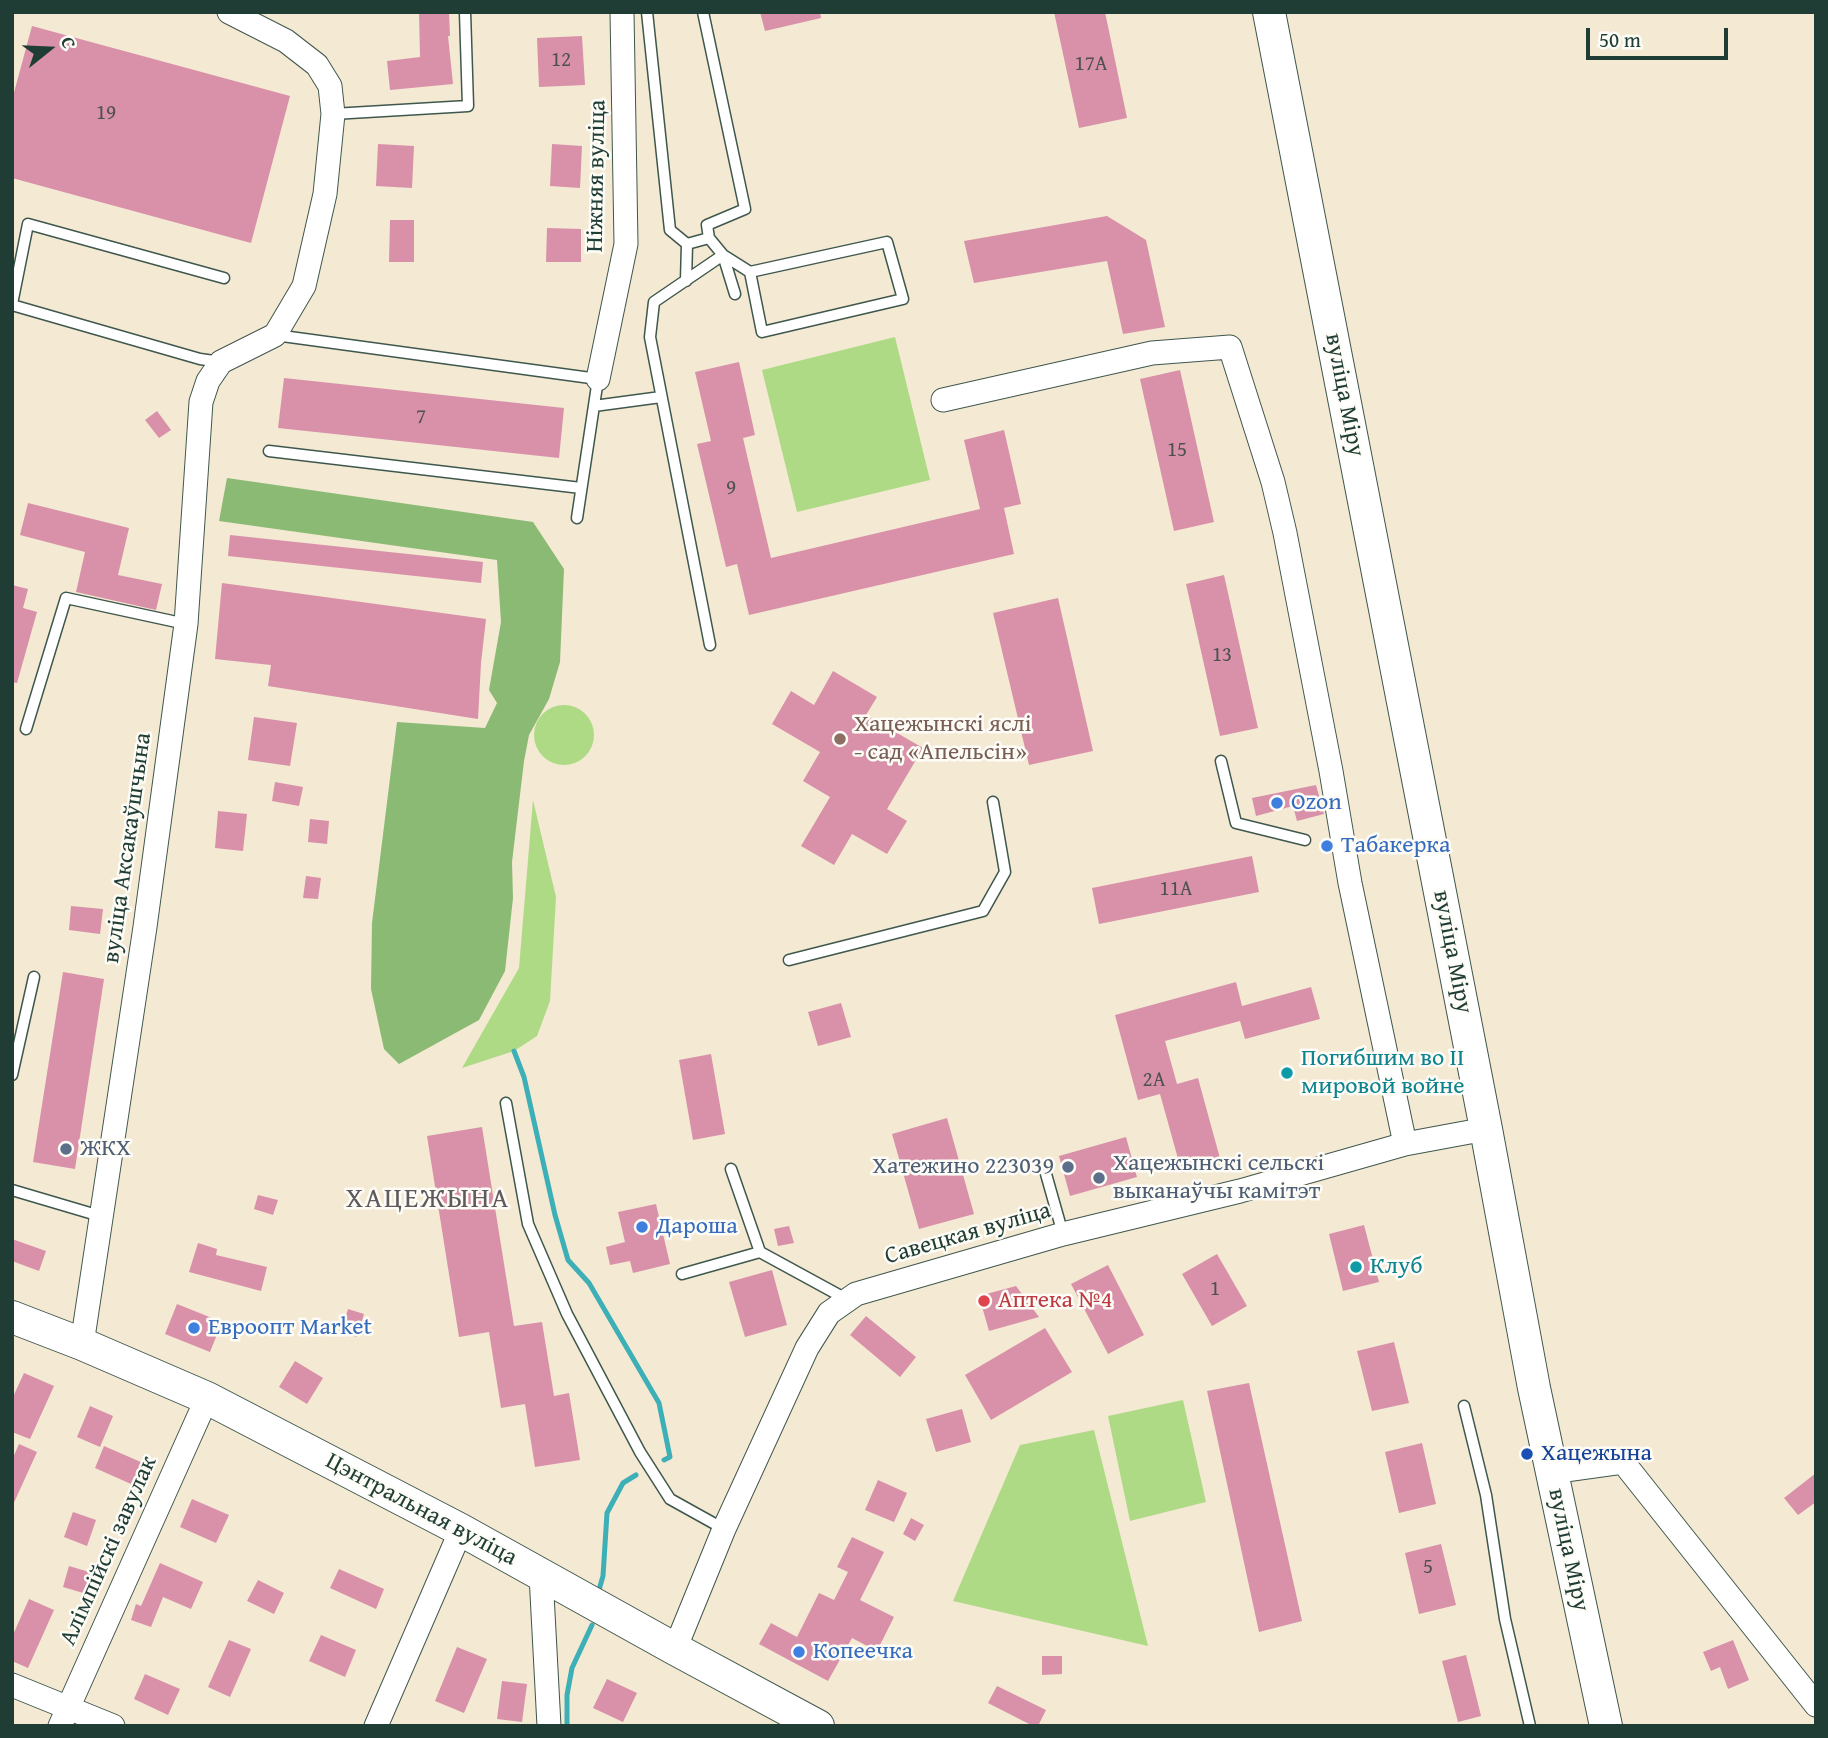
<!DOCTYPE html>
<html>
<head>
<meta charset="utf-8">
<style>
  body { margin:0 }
  #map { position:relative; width:1828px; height:1738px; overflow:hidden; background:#f4e9d3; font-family:"Gentium Book Plus",serif }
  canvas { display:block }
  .frame { position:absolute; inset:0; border:14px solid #1f3d34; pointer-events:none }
  .north { position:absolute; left:14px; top:14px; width:70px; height:70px; -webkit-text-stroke:5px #fdfcf7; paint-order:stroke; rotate:72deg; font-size:19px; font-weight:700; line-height:28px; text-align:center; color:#1f3d34 }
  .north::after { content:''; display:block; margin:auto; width:24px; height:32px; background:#1f3d34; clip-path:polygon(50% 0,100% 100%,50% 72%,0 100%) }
  .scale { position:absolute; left:1586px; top:28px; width:142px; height:32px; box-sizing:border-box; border:4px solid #1f3d34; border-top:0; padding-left:9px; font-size:21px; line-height:24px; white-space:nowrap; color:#1f3d34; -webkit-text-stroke:5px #fdfcf7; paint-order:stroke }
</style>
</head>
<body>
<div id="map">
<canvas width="1828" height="1738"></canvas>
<div class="frame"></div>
<div class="north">С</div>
<div class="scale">50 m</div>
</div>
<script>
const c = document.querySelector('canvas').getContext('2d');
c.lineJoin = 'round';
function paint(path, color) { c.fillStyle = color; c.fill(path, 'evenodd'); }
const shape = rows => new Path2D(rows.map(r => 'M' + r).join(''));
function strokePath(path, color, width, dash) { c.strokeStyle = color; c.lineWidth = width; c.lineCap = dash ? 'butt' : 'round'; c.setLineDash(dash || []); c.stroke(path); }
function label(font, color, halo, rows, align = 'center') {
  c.font = font + ' "Gentium Book Plus",serif'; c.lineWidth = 5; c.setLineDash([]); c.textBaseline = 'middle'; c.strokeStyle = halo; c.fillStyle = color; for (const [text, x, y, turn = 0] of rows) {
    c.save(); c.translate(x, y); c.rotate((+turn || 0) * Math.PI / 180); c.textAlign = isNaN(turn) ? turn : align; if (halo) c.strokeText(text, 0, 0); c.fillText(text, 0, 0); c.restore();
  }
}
const green = shape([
  [895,337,930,480,797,512,762,370],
  '534 735a30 30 0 1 1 60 0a30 30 0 1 1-60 0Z',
  [533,800,556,897,550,1001,537,1036,514,1051,462,1068,519,968],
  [1183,1400,1206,1502,1130,1521,1108,1416],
  [1094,1430,1148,1646,953,1601,1020,1445]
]);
const forest = shape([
  [227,478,533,522,564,569,560,662,549,699,529,735,524,761,512,862,513,898,505,971,479,1020,399,1064,384,1049,371,989,372,923,397,722,485,728,497,703,489,690,501,622,497,560,219,521]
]);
const stream = shape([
  [514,1051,524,1077,555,1215,568,1260,589,1283,659,1403,670,1457,664,1460],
  [599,1590,603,1576,607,1513,623,1483,636,1475],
  [567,1726,567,1695,572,1668,592,1625]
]);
const building = shape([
  [419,12,449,12,450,36,448,36,453,84,390,90,387,61,420,57],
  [760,12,820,12,821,18,765,31],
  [1054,12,1105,12,1127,118,1079,128],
  [32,26,290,96,251,243,12,178,12,100],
  [582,36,585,85,539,87,537,38],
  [378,144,414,146,412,188,376,186],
  [552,144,582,146,580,188,550,186],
  [1107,216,1146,240,1165,327,1123,334,1107,261,974,283,964,241],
  [390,220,414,220,414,262,389,262],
  [547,228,581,229,581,262,546,262],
  [739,362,755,435,743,438,771,558,980,509,964,440,1004,430,1021,504,1004,508,1014,554,749,615,737,564,726,567,697,444,711,441,695,372],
  [1180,370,1214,522,1174,531,1140,379],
  [284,378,564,408,559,458,278,428],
  [157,411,171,430,159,438,145,420],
  [28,503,129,528,118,575,162,584,156,610,76,592,85,552,20,535],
  [230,535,483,562,481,583,228,556],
  [1224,575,1258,728,1220,736,1186,584],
  [222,583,486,619,481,663,478,719,268,686,271,665,215,659],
  [12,585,28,589,23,608,37,612,17,683,12,682],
  [1058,598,1093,751,1029,765,993,613],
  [833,671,877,697,866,715,923,748,887,809,907,821,887,854,852,834,834,865,801,846,830,797,803,781,820,752,772,724,791,691,814,705],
  [254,717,297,723,290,766,248,760],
  [275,782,303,787,299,806,272,801],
  [1316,785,1324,814,1297,821,1293,806,1256,816,1252,798],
  [218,811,247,814,243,851,215,848],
  [310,819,329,821,327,844,308,842],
  [1252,856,1259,892,1099,924,1092,888],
  [306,876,321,878,318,899,303,898],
  [71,906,103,909,100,934,69,930],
  [63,972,104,979,75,1169,33,1162],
  [1236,982,1242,1006,1311,987,1320,1019,1245,1039,1240,1021,1165,1041,1177,1084,1198,1078,1221,1162,1182,1173,1160,1094,1138,1100,1115,1015],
  [841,1003,851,1037,818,1046,808,1012],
  [711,1054,725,1134,693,1140,679,1060],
  [947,1118,974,1214,919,1229,892,1134],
  [482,1127,514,1326,542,1322,554,1396,569,1393,580,1460,535,1467,525,1404,501,1408,489,1332,459,1337,427,1136],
  [1126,1137,1137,1177,1070,1196,1059,1156],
  [258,1195,278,1200,273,1215,254,1209],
  [656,1204,670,1264,633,1273,630,1261,610,1265,606,1247,625,1242,618,1212],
  [1364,1225,1379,1282,1343,1291,1329,1234],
  [789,1226,794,1243,778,1246,774,1229],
  [12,1239,46,1251,39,1271,12,1261],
  [198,1243,217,1249,216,1255,267,1267,261,1291,189,1272],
  [1217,1254,1247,1306,1212,1326,1182,1274],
  [1108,1265,1144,1335,1108,1354,1071,1284],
  [772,1270,787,1325,745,1337,729,1282],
  [1016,1286,1039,1317,989,1331,979,1296],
  [177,1304,222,1322,210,1352,165,1334],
  [348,1309,364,1314,357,1337,341,1332],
  [866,1316,916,1357,900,1377,850,1335],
  [1045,1328,1072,1372,991,1420,965,1375],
  [1394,1342,1409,1403,1372,1411,1357,1351],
  [295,1361,323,1378,307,1404,279,1387],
  [24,1373,54,1386,30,1439,12,1432,12,1399],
  [1249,1383,1302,1621,1259,1632,1207,1391],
  [90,1406,113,1416,100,1447,77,1437],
  [962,1409,971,1442,936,1452,926,1419],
  [1422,1443,1436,1504,1399,1513,1385,1452],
  [19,1444,37,1452,12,1507,12,1460],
  [104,1446,150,1466,140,1488,95,1468],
  [1816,1473,1816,1502,1798,1515,1784,1498],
  [878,1480,907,1493,894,1522,865,1510],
  [192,1499,229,1515,216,1543,180,1527],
  [73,1512,96,1520,87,1546,64,1537],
  [911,1518,924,1525,915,1541,903,1534],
  [852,1537,884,1552,860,1600,894,1617,877,1651,852,1638,828,1681,759,1644,771,1623,797,1637,819,1593,834,1600,848,1572,837,1567],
  [1441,1544,1456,1605,1419,1614,1405,1553],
  [160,1563,203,1582,191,1609,163,1597,151,1627,131,1620,136,1604,141,1606],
  [69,1566,96,1574,90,1595,63,1587],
  [339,1569,384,1589,376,1609,330,1588],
  [258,1580,284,1593,274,1614,247,1601],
  [29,1599,54,1610,28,1668,12,1661,12,1637],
  [321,1635,356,1650,345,1677,309,1661],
  [229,1640,251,1649,230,1697,208,1687],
  [1733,1640,1749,1680,1728,1689,1720,1667,1711,1671,1703,1652],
  [457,1647,487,1659,464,1713,435,1701],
  [1466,1655,1481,1716,1458,1722,1442,1661],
  [1042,1656,1062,1656,1062,1674,1042,1675],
  [145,1674,180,1689,168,1715,134,1699],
  [607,1679,637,1693,623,1722,593,1708],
  [502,1681,527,1684,522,1722,497,1719],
  [997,1686,1046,1710,1038,1726,1033,1726,988,1703]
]);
const lane = shape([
  [647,12,670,230,687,244,709,238],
  [703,12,745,209,707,225,709,238,723,255,750,272,887,242,903,299,762,332,750,272],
  [333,114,468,106,465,12],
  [686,281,687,244],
  [12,304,28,224,224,278],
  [12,305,200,359,221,362],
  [275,335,598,379,577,518],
  [594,406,661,397],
  [269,451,581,488],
  [710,645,650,337,654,302,723,255,735,294],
  [26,729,66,598,186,624],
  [1221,761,1236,823,1305,840],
  [789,960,983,911,1005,872,993,802],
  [12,1075,34,977],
  [506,1103,528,1224,567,1314,640,1452,670,1499,724,1529],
  [731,1169,760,1252],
  [1046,1174,1063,1234],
  [12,1190,100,1216],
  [682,1274,760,1252,848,1300],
  [1464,1406,1486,1495,1505,1619,1530,1726]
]);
const street = shape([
  [598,379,626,244,622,12],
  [943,400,1152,353,1230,347,1273,482,1285,533,1331,771,1350,883,1405,1144],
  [82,1344,145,927,186,624,201,402,208,381,221,362,275,335,304,286,325,194,333,114,330,86,317,65,286,41,229,12],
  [1551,1472,1623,1462,1816,1705],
  [541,1575,549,1726],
  [675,1649,724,1529,807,1348,829,1313,856,1294,1063,1234,1240,1191,1405,1144,1486,1129],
  [12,1685,113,1726],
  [60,1726,207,1398],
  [376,1726,461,1530]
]);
const secondary = shape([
  [1269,12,1486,1129,1534,1388,1606,1726],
  [12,1317,82,1344,207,1398,461,1530,675,1649,818,1726]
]);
const markers = [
  [840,739,7,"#8d6e63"],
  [1277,803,7,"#3f7fe0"],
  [1327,846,7,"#3f7fe0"],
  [1287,1073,7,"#0f9aa8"],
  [66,1149,7,"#5c6f8a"],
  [1068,1167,7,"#5c6f8a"],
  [1099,1178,7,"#5c6f8a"],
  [642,1227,7,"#3f7fe0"],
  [1356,1267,7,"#0f9aa8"],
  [984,1301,7,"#e0444e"],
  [194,1328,7,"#3f7fe0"],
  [1527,1454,7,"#1a4fb4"],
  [799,1652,7,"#3f7fe0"]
];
const numberNames = [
  ["12",561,61],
  ["17А",1091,65],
  ["19",106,114],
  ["7",421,418],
  ["15",1177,451],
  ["9",731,489],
  ["13",1222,656],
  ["11А",1176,890],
  ["2А",1154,1081],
  ["1",1215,1290],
  ["5",1428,1568]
];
const streetNames = [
  ["Ніжняя вуліца",597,176,-89],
  ["вуліца Міру",1344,395,79],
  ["вуліца Аксакаўшчына",128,848,-82],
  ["вуліца Міру",1452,952,79],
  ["Савецкая вуліца",968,1234,-16],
  ["Цэнтральная вуліца",421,1510,28],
  ["вуліца Міру",1568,1550,78],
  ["Алімпійскі завулак",109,1551,-66]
];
const educationNames = [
  ["Хацежынскі яслі",854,725],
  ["- сад «Апельсін»",854,753]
];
const shopNames = [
  ["Ozon",1291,803],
  ["Табакерка",1341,846],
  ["Дароша",656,1227],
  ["Евроопт Market",208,1328],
  ["Копеечка",813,1652]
];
const cultureNames = [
  ["Погибшим во II",1301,1059],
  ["мировой войне",1301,1087],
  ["Клуб",1370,1267]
];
const serviceNames = [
  ["ЖКХ",80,1149],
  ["Хацежынскі сельскі",1113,1164],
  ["выканаўчы камітэт",1113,1192],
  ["Хатежино 223039",1054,1167,"right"]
];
const healthNames = [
  ["Аптека №4",998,1301]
];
const transitNames = [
  ["Хацежына",1541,1454]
];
const quarterNames = [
  ["ХАЦЕЖЫНА",428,1200]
];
paint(green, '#aeda86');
paint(forest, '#8aba73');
strokePath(stream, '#3dafb6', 5);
paint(building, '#d891a9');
strokePath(lane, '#3f574c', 13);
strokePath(street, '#3f574c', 25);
strokePath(secondary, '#3f574c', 34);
strokePath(lane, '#fff', 10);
strokePath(street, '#fff', 23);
strokePath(secondary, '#fff', 32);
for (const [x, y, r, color] of markers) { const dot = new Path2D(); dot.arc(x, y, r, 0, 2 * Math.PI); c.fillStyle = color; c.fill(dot); strokePath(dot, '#fdfcf7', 2.5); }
label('21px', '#4d5251', null, numberNames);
label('24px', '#1f3d34', '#fdfcf7', streetNames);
label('24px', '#785e54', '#fdfcf7', educationNames, 'left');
label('24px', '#366cbe', '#fdfcf7', shopNames, 'left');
label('24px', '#0d838f', '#fdfcf7', cultureNames, 'left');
label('24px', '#4e5e75', '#fdfcf7', serviceNames, 'left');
label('24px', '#be3a42', '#fdfcf7', healthNames, 'left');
label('24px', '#164399', '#fdfcf7', transitNames, 'left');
c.letterSpacing = '2px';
label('28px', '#605a5d', '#fdfcf7', quarterNames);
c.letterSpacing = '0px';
</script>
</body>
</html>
